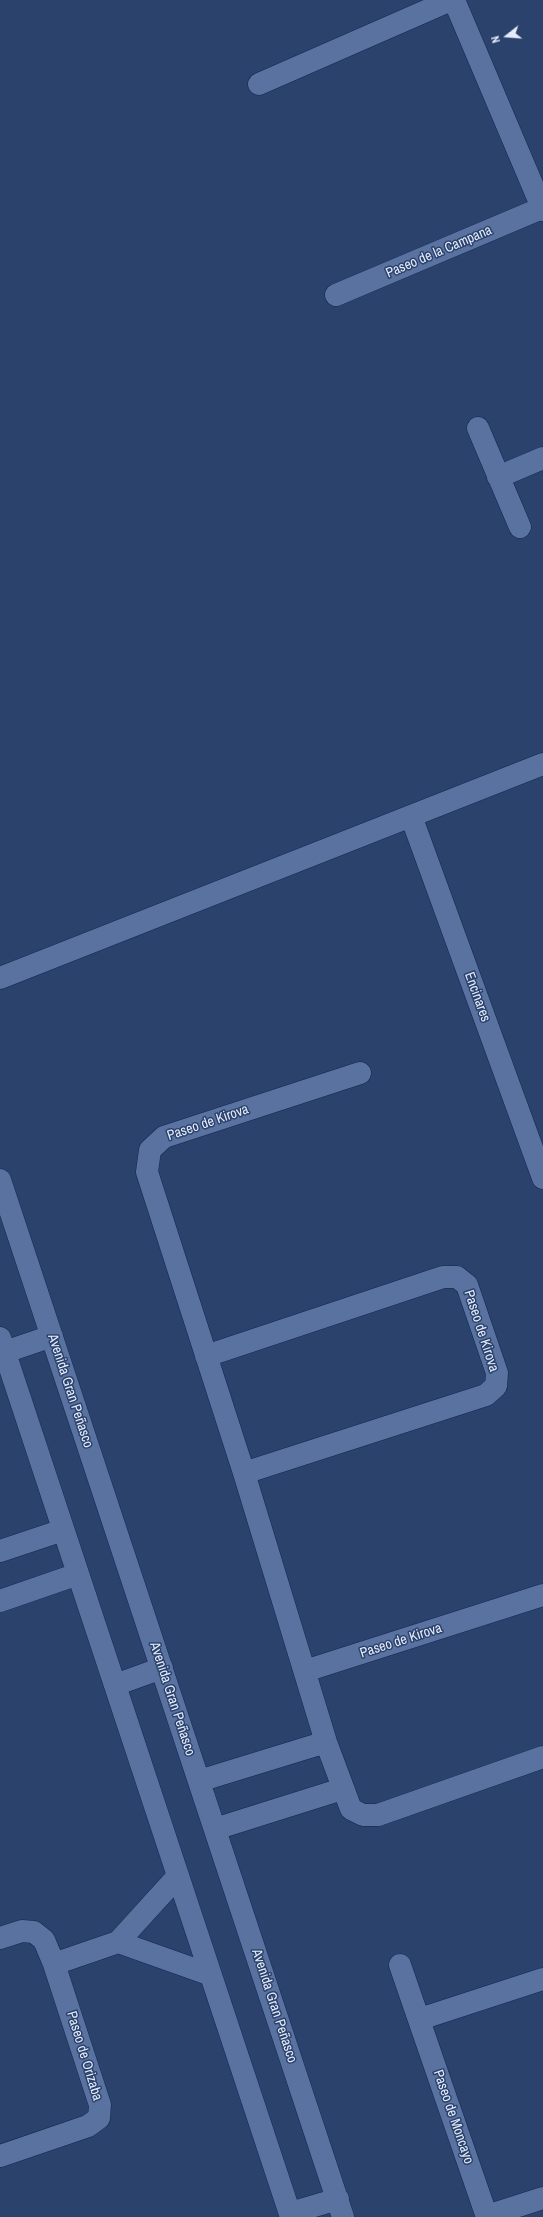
<!DOCTYPE html>
<html>
<head>
<meta charset="utf-8">
<style>
  body { margin:0 }
  #map { position:relative; width:543px; height:2217px; overflow:hidden; background:#2b426c; font-family:"Archivo Narrow",sans-serif }
  canvas { display:block }
  .north { position:absolute; left:487px; top:16px; width:40px; height:40px; -webkit-text-stroke:3px #2b426c; paint-order:stroke; rotate:253deg; font-size:11px; font-weight:700; line-height:16px; text-align:center; color:#e4ecfc }
  .north::after { content:''; display:block; margin:auto; width:14px; height:18px; background:#e4ecfc; clip-path:polygon(50% 0,100% 100%,50% 72%,0 100%) }
</style>
</head>
<body>
<div id="map">
<canvas width="543" height="2217"></canvas>
<div class="north">N</div>
</div>
<script>
const c = document.querySelector('canvas').getContext('2d');
c.lineJoin = 'round';
const shape = rows => new Path2D(rows.map(r => 'M' + r).join(''));
function strokePath(path, color, width, dash) { c.strokeStyle = color; c.lineWidth = width; c.lineCap = dash ? 'butt' : 'round'; c.setLineDash(dash || []); c.stroke(path); }
function label(font, color, halo, rows, align = 'center') {
  c.font = font + ' "Archivo Narrow",sans-serif'; c.lineWidth = 3; c.setLineDash([]); c.textBaseline = 'middle'; c.strokeStyle = halo; c.fillStyle = color; for (const [text, x, y, turn = 0] of rows) {
    c.save(); c.translate(x, y); c.rotate((+turn || 0) * Math.PI / 180); c.textAlign = isNaN(turn) ? turn : align; if (halo) c.strokeText(text, 0, 0); c.fillText(text, 0, 0); c.restore();
  }
}
const minor = shape([
  [454,0,543,210],
  [259,84,451,0],
  [336,295,542,208],
  [478,428,520,527],
  [498,477,543,458],
  [411,816,543,1178],
  [0,978,543,764],
  [360,1073,164,1137,150,1150,147,1172,244,1473,326,1742,351,1809,363,1815,378,1815,543,1757],
  [0,1180,343,2217],
  [0,1338,291,2217],
  [5,1352,52,1336],
  [206,1356,443,1277,457,1277,467,1285,497,1373,496,1386,486,1395,244,1473],
  [0,1551,63,1530],
  [0,1601,78,1574],
  [305,1671,543,1595],
  [115,1685,162,1668],
  [199,1781,326,1742],
  [215,1829,342,1789],
  [0,1938,22,1931,34,1932,44,1940,54,1964,100,2105,99,2118,88,2126,0,2156],
  [118,1942,211,1975],
  [54,1964,118,1942,178,1876],
  [400,1965,487,2217],
  [420,2019,543,1979],
  [290,2213,338,2199],
  [487,2216,543,2198]
]);
const streetNames = [
  ["Paseo de la Campana",439,252,-23],
  ["Encinares",477,997,70],
  ["Paseo de Kirova",208,1123,-19],
  ["Paseo de Kirova",481,1331,72],
  ["Avenida Gran Peñasco",70,1391,72],
  ["Paseo de Kirova",401,1641,-18],
  ["Avenida Gran Peñasco",172,1699,72],
  ["Avenida Gran Peñasco",274,2006,72],
  ["Paseo de Orizaba",84,2056,73],
  ["Paseo de Moncayo",453,2117,71]
];
strokePath(minor, '#13274f', 23);
strokePath(minor, '#5972a0', 22);
label('14px', '#e4ecfc', '#2b426c', streetNames);
</script>
</body>
</html>
